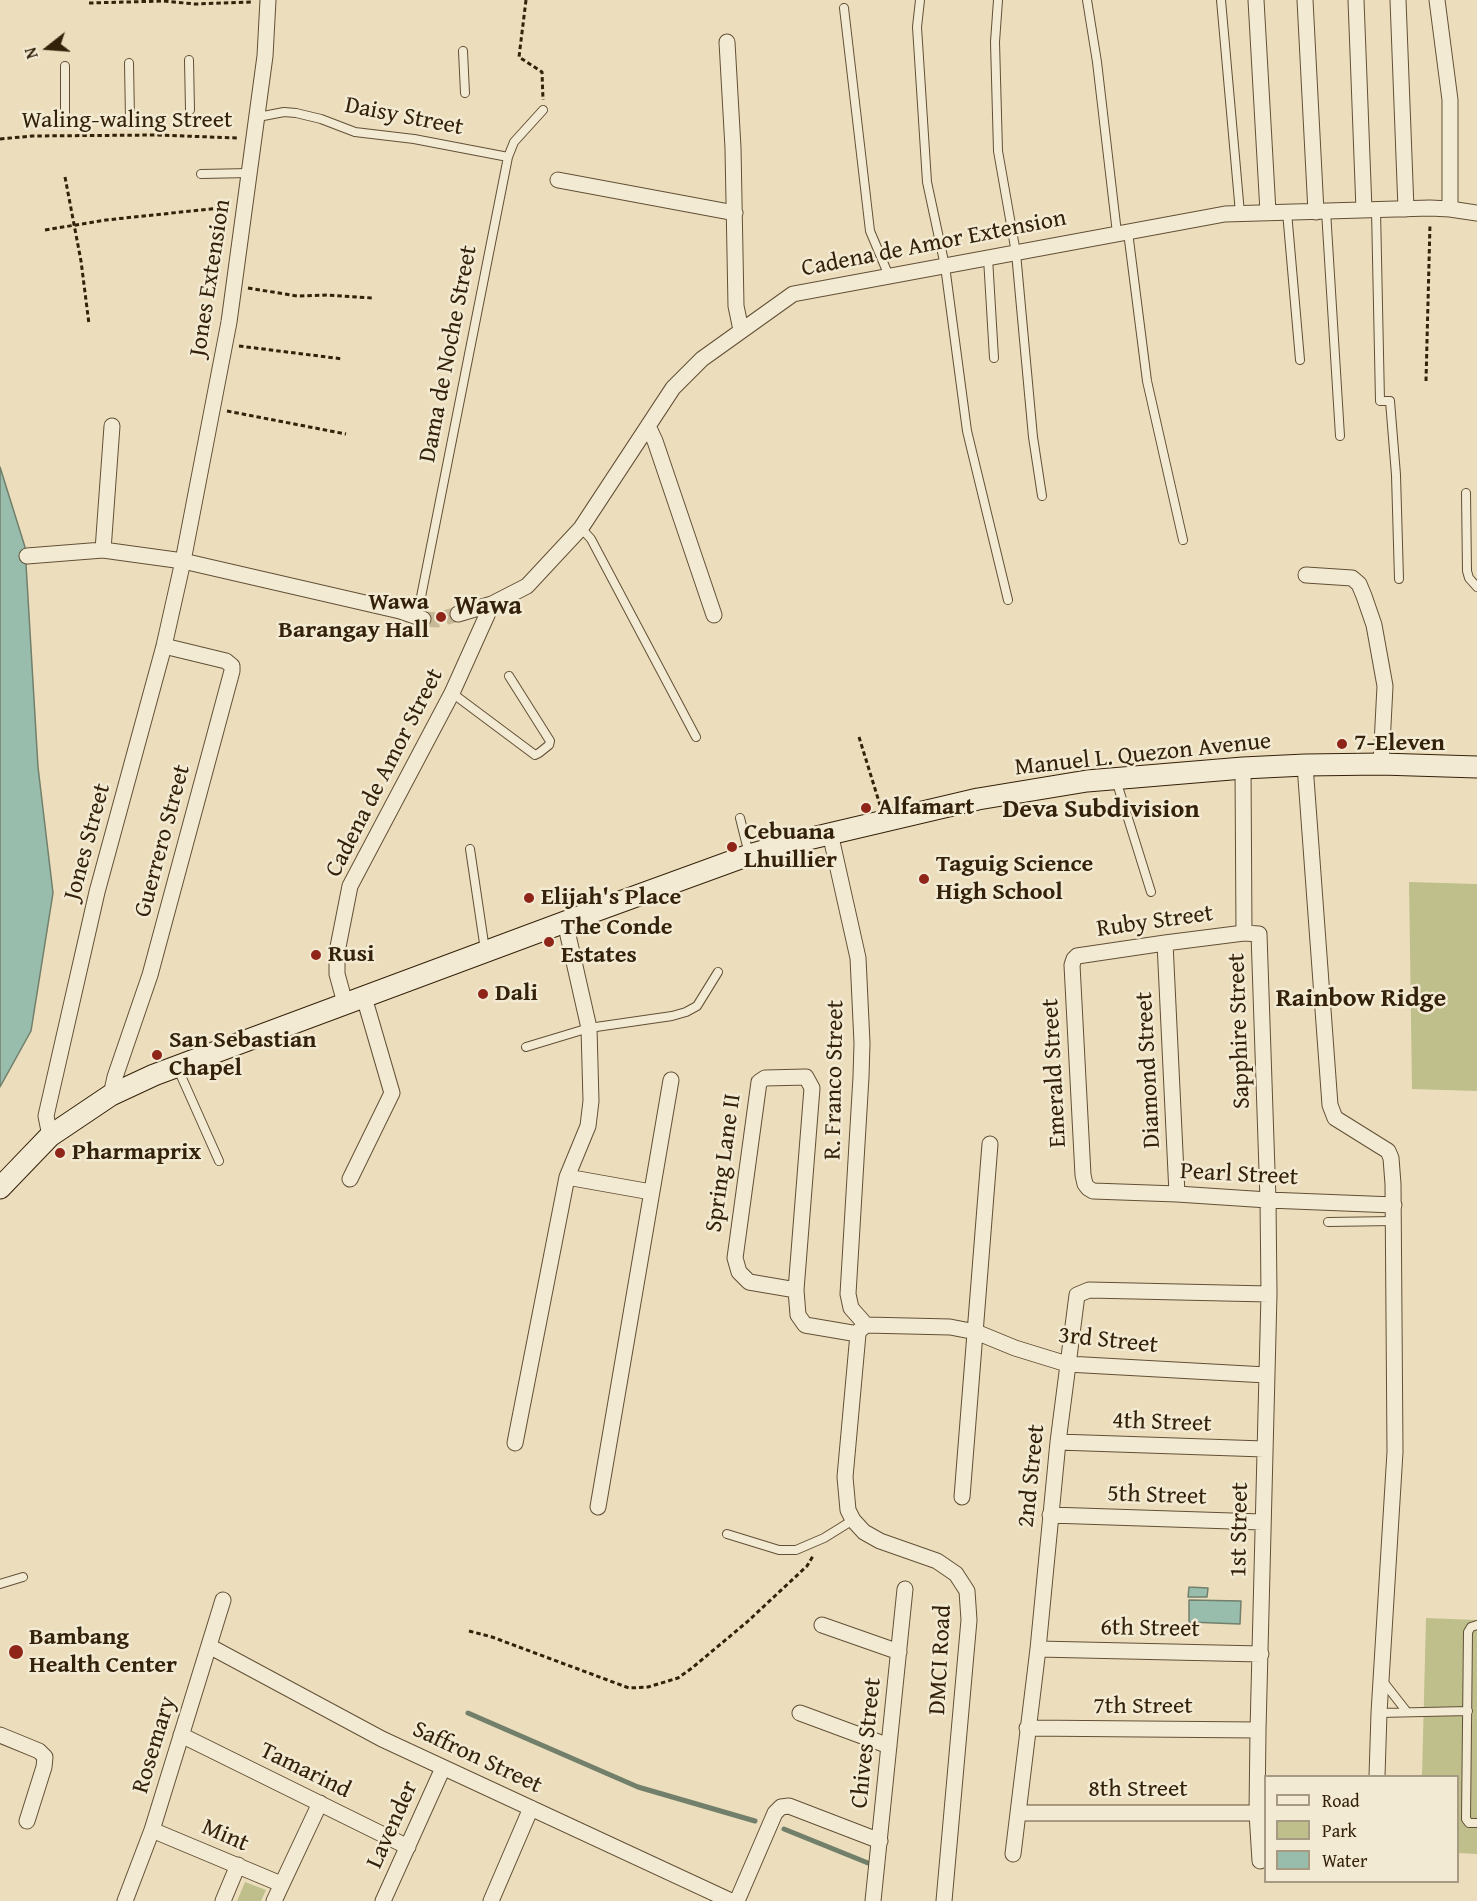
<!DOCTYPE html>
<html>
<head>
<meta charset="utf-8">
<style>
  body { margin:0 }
  #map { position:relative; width:1477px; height:1901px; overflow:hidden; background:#ecdebc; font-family:"Gentium Book Plus",serif }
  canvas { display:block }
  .legend { position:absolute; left:1264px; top:1775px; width:195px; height:108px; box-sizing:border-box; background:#f3ead3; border:2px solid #a79a83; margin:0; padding:8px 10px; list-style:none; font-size:18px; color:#34210a }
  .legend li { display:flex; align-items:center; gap:12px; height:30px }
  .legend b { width:30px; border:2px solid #a79a83 }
  .north { position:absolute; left:18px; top:18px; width:60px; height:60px; -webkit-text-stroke:4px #f3ead3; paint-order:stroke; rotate:253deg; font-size:16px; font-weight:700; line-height:24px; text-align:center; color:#34210a }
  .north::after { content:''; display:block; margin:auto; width:21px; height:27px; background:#34210a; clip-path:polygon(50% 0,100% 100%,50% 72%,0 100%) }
</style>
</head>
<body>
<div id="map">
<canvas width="1477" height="1901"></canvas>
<ul class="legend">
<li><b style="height:8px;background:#f3ead3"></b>Road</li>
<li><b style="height:16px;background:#bfbf8c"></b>Park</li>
<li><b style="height:16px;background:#99bdac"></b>Water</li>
</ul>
<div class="north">N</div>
</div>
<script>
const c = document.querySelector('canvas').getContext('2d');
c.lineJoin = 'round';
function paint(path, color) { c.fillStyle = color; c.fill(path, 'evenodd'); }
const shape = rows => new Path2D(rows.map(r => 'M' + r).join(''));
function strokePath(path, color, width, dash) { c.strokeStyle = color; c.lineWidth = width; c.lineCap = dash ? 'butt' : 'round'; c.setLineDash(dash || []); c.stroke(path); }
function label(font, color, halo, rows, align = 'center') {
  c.font = font + ' "Gentium Book Plus",serif'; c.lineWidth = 5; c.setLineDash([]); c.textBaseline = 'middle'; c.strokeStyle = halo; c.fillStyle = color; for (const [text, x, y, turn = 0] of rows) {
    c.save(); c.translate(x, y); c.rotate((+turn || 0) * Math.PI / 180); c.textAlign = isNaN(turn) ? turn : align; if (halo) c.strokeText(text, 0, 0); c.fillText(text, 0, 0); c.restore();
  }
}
const green = shape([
  [1409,882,1477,884,1477,1091,1412,1089],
  [1426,1618,1477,1620,1477,1854,1458,1853,1458,1776,1422,1776],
  [245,1882,266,1890,261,1901,237,1901]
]);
const water = shape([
  [0,467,25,547,38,767,53,893,31,1031,0,1087,0,467],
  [1189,1587,1208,1588,1207,1597,1188,1597,1189,1587],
  [1189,1600,1241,1601,1240,1624,1189,1622,1189,1600]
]);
const stream = shape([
  [468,1713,638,1787,755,1821],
  [784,1829,868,1863]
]);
const minorTunnel = shape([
  [423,619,437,620,458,614]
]);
const path = shape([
  [526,0,519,57,542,72,543,100],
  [89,3,164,1,195,4,252,2],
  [0,139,32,136,156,135,238,138],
  [65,177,81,261,89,324],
  [45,230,106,220,229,207],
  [248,288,297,296,327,295,373,298],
  [239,346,343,359],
  [1426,381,1430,224],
  [227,411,346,434],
  [859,737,880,805],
  [469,1631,492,1637,629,1688,648,1687,678,1678,692,1668,747,1622,807,1566,813,1556]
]);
const service = shape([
  [920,0,917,27,927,182,945,266,967,431,1008,600],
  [998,0,995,42,998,151,1016,253,1033,437,1042,496],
  [1087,0,1097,62,1117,233],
  [1221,0,1240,213],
  [844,8,870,231,889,276],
  [463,51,465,93],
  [189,60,190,110],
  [129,63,130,119],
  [65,66,65,118],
  [258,117,284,112,296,113,321,119,355,132,414,139,508,157],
  [201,174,250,173],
  [1376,210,1380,401,1390,401,1396,475,1399,579],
  [1326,211,1340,436],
  [1287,212,1300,360],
  [1128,232,1147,381,1183,540],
  [988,258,994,358],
  [1466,493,1467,571,1469,578,1477,587],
  [581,528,591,539,696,737],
  [417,617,508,157,514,142,543,110],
  [452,693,535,755,539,753,549,745,550,741,509,676],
  [1116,780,1151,892],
  [740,818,749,854],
  [470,849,485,950],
  [526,1047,589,1028,672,1016,686,1012,697,1006,718,972],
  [178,1069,219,1161],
  [1328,1222,1394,1221],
  [727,1534,779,1550,796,1550,824,1538,853,1520],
  [0,1584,23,1577],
  [1477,1625,1471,1627,1468,1632,1466,1819,1469,1823,1477,1823],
  [1382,1680,1407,1712],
  [1379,1713,1468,1711]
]);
const minor = shape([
  [1256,0,1268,212],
  [1305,0,1316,212],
  [1356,0,1364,210],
  [1398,0,1406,209],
  [1437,0,1450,100,1450,209],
  [727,42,733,148,736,306,741,330],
  [558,180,735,213],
  [648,426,655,441,714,615],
  [103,550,112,426],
  [27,556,103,550,183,561,400,611,423,619],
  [1306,575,1352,578,1359,584,1364,596,1374,625,1385,686,1381,764],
  [458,614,492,604,527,586,581,528,673,388,702,359,793,294,1225,214,1430,208,1450,209,1477,213],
  [1305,765,1330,1105,1335,1118,1388,1151,1391,1158,1393,1184,1395,1452,1379,1713,1377,1776],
  [1243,768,1244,933],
  [830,833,858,958,862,1043,861,1077,848,1294,851,1308,866,1325],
  [1165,943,1177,1194],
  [345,1003,337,974,337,952,350,886,452,693,492,604],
  [111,1095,115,1077,150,975,232,671,232,666,226,661,164,646],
  [50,1136,46,1116,48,1107,97,892,164,646,183,561,229,322,265,56,268,0],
  [567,1177,651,1192],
  [350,1179,392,1093,364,997],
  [796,1290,749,1282,739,1272,735,1258,759,1082,765,1078,806,1077,812,1088,796,1290,798,1315,805,1325,858,1334],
  [1058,1442,1264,1449],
  [515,1443,567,1177,588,1126,591,1101,589,1028,565,922],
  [962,1497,990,1144],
  [598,1507,671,1080],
  [1050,1515,1262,1522],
  [822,1625,899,1652],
  [209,1646,382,1739,731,1901],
  [1038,1649,1261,1654],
  [800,1713,889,1746],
  [1027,1728,1258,1730],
  [0,1735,39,1751,45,1757,44,1767,27,1821],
  [181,1735,408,1847],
  [1018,1813,1257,1813],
  [152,1830,281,1884],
  [1013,1854,1038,1649,1058,1442,1077,1295,1089,1290,1269,1294],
  [1260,1861,1257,1813,1258,1730,1269,1294,1268,1200,1259,934,1244,933,1165,943,1077,956,1074,959,1072,965,1083,1175,1085,1184,1088,1188,1093,1191,1177,1194,1268,1200,1394,1205],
  [125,1901,152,1830,223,1600],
  [223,1901,238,1865],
  [274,1901,320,1803],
  [383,1901,443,1768],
  [491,1901,531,1808],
  [737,1901,775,1813,781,1807,789,1806,880,1841],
  [873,1901,905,1589],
  [944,1901,969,1620,967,1591,956,1574,937,1561,880,1541,864,1532,853,1520,848,1510,845,1477,858,1334,860,1330,866,1325,950,1327,976,1332,1015,1348,1067,1364,1266,1375]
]);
const secondary = shape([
  [0,1188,50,1136,111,1095,154,1075,565,922,749,855,791,843,978,799,1087,781,1243,768,1305,765,1381,764,1477,767]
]);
const markers = [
  [441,617,6,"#8f2418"],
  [1342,744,6,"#8f2418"],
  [866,808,6,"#8f2418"],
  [732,847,6,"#8f2418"],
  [924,879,6,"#8f2418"],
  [529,898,6,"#8f2418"],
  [549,942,6,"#8f2418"],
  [316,955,6,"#8f2418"],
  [483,994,6,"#8f2418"],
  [157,1055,6,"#8f2418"],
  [60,1153,6,"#8f2418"],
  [16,1652,8,"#8f2418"]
];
const streetNames = [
  ["Daisy Street",404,117,11],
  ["Waling-waling Street",127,121],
  ["Cadena de Amor Extension",934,244,-11],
  ["Jones Extension",211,278,-81],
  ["Dama de Noche Street",449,354,-79],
  ["Manuel L. Quezon Avenue",1143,755,-6],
  ["Cadena de Amor Street",385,773,-63],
  ["Guerrero Street",163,841,-75],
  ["Jones Street",88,842,-75],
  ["Ruby Street",1155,922,-8],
  ["Sapphire Street",1240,1031,-92],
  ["Diamond Street",1149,1070,-93],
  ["Emerald Street",1055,1073,-93],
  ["R. Franco Street",835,1080,-89],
  ["Spring Lane II",724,1163,-82],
  ["Pearl Street",1239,1175,3],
  ["3rd Street",1108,1341,6],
  ["4th Street",1162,1423,2],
  ["2nd Street",1032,1476,-84],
  ["5th Street",1157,1496,2],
  ["1st Street",1240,1530,-89],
  ["6th Street",1150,1629,1],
  ["DMCI Road",941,1660,-87],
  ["7th Street",1143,1707],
  ["Chives Street",867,1743,-84],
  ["Rosemary",155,1745,-73],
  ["Saffron Street",477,1758,25],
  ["Tamarind",305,1771,26],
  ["8th Street",1138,1790],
  ["Lavender",393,1825,-66],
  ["Mint",225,1836,23]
];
const poiNames = [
  ["Wawa",429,603,"right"],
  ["Barangay Hall",429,631,"right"],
  ["7-Eleven",1354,744],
  ["Alfamart",878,808],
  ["Cebuana",744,833],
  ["Lhuillier",744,861],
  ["Taguig Science",936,865],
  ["High School",936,893],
  ["Elijah's Place",541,898],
  ["The Conde",561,928],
  ["Estates",561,956],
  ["Rusi",328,955],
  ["Dali",495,994],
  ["San Sebastian",169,1041],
  ["Chapel",169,1069],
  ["Pharmaprix",72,1153],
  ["Bambang",29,1638],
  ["Health Center",29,1666]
];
const neighbourhoodNames = [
  ["Deva Subdivision",1101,810],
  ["Rainbow Ridge",1361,999]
];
const quarterNames = [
  ["Wawa",488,607]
];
paint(green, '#bfbf8c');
paint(water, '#99bdac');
strokePath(water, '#717f6b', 1.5);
strokePath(stream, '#717f6b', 5);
strokePath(minorTunnel, '#c7b898', 15, [15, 8]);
strokePath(service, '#625036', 10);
strokePath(minor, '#625036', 17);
strokePath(secondary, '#34210a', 23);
strokePath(path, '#34210a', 3, [4.5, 3]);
strokePath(service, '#f3ead3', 8);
strokePath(minor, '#f3ead3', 15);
strokePath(secondary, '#f3ead3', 21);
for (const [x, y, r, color] of markers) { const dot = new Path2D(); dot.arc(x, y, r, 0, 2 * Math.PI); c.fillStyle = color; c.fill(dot); strokePath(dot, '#f3ead3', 2); }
label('24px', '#34210a', '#f3ead3', streetNames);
label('bold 24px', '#34210a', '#f3ead3', poiNames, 'left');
label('bold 26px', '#34210a', '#f3ead3', neighbourhoodNames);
label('bold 27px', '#34210a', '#f3ead3', quarterNames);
</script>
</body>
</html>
